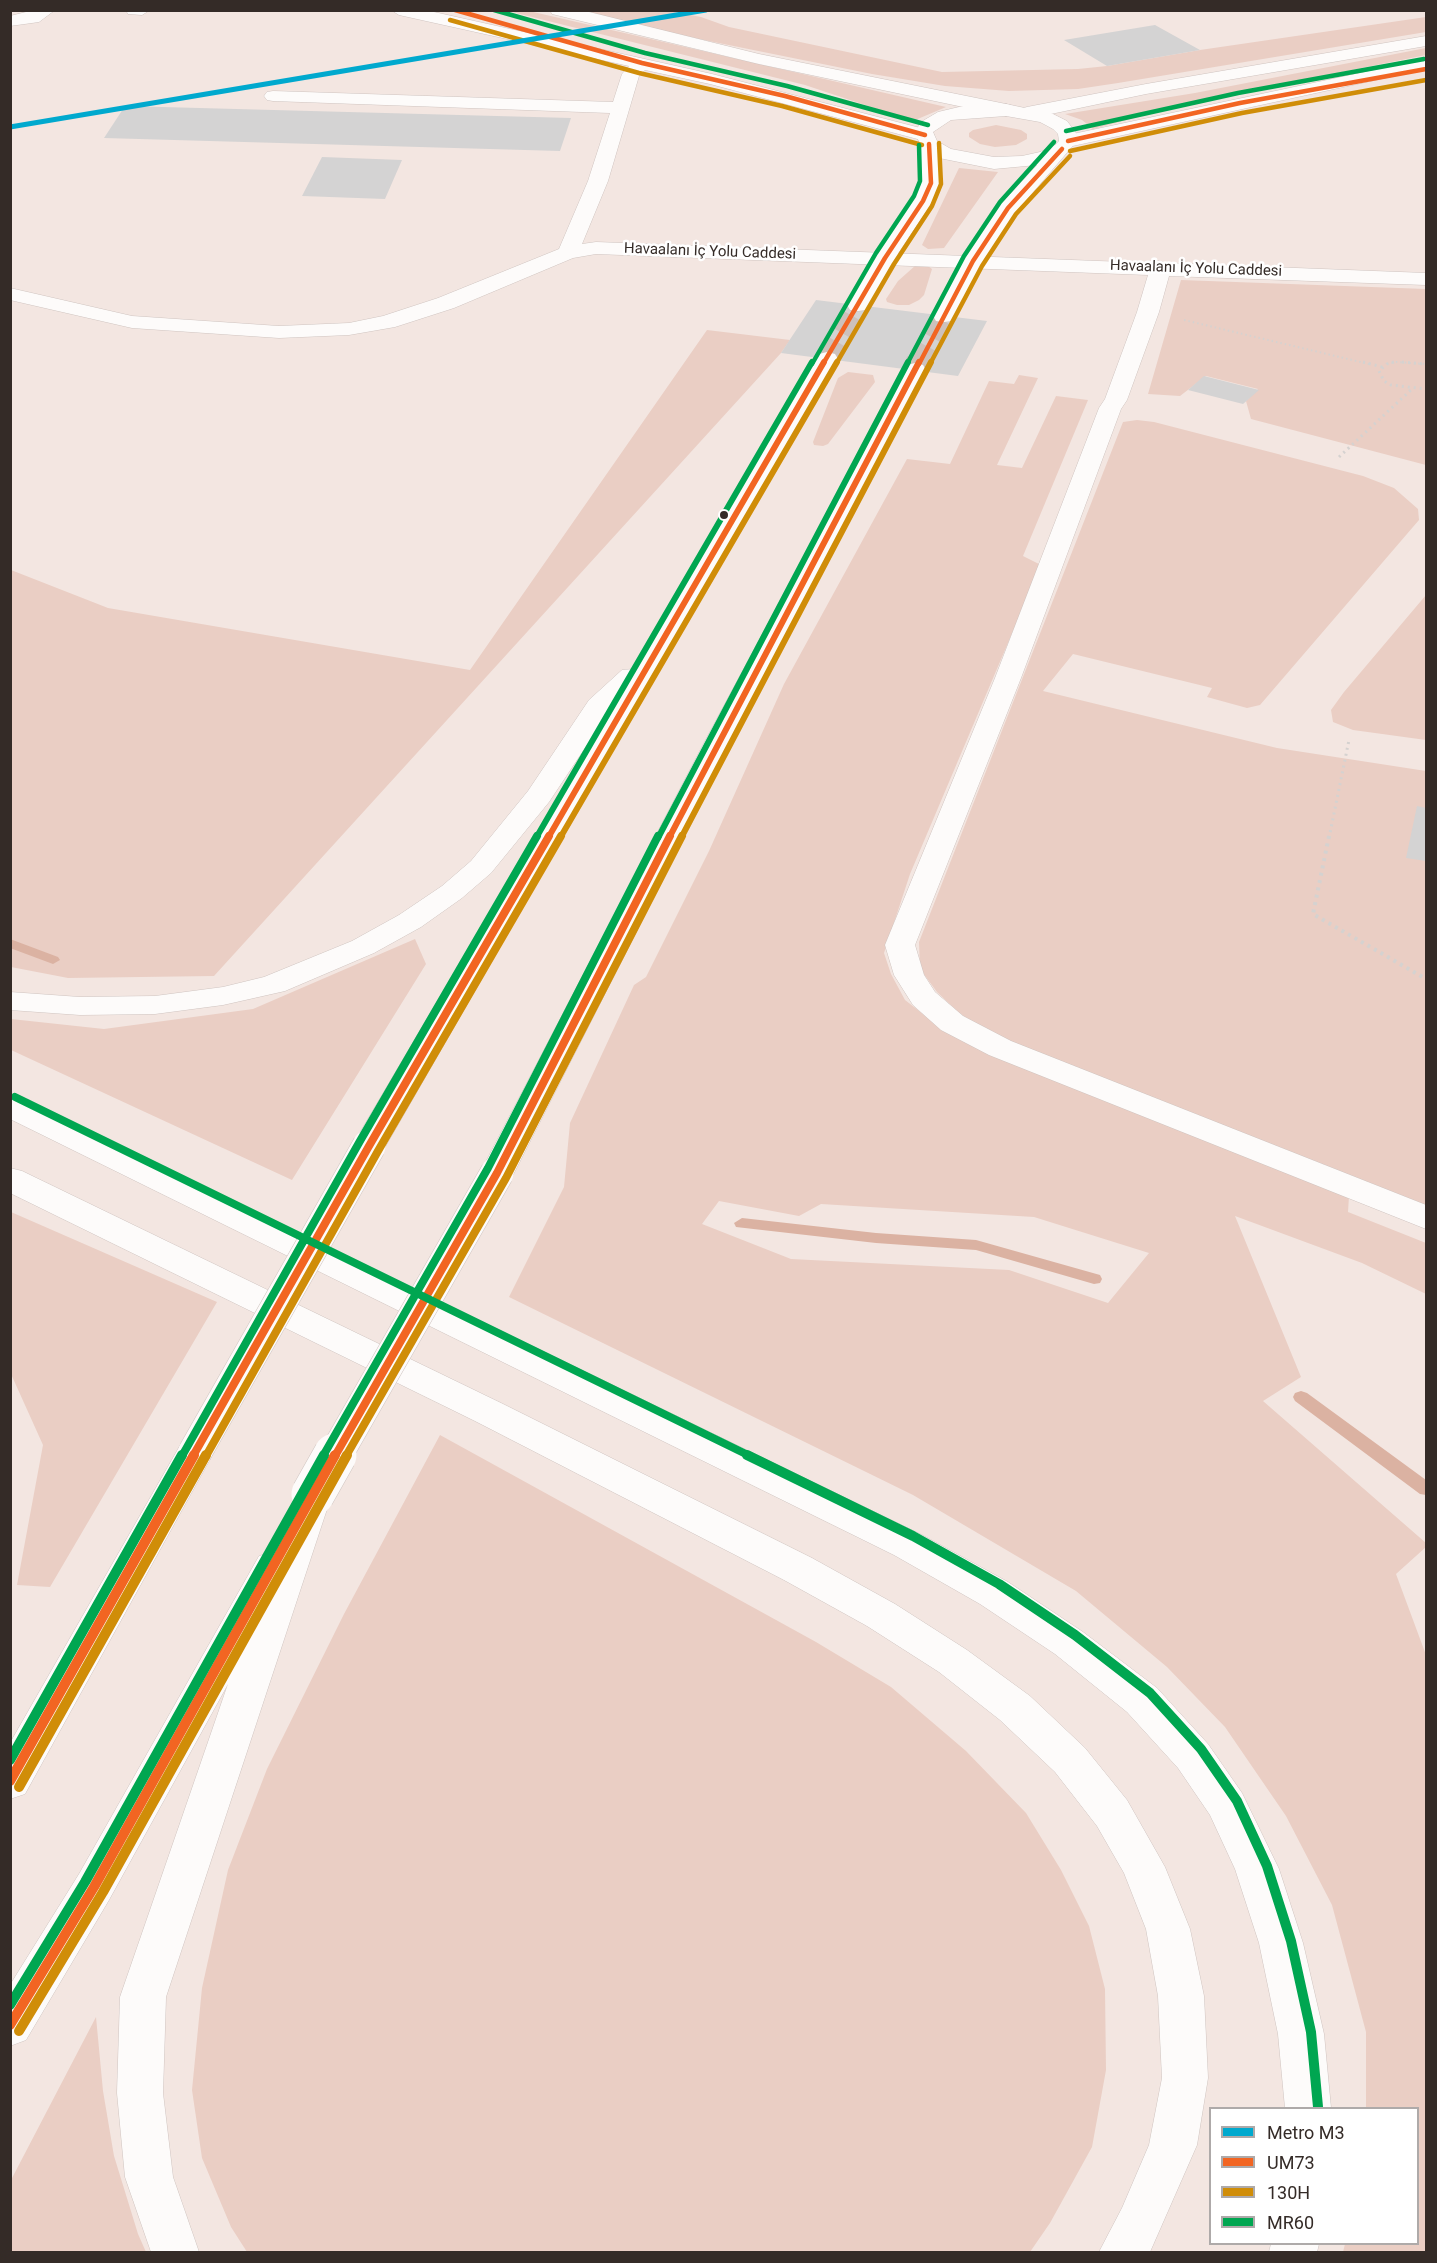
<!DOCTYPE html>
<html>
<head>
<meta charset="utf-8">
<style>
  body { margin:0 }
  #map { position:relative; width:1437px; height:2263px; overflow:hidden; background:#f3e6e1; font-family:Roboto,sans-serif }
  canvas { display:block }
  .frame { position:absolute; inset:0; border:12px solid #342b27; pointer-events:none }
  .legend { position:absolute; left:1209px; top:2107px; width:210px; height:138px; box-sizing:border-box; background:#fff; border:2px solid #aeaaa9; margin:0; padding:8px 10px; list-style:none; font-size:18px; color:#342b27 }
  .legend li { display:flex; align-items:center; gap:12px; height:30px }
  .legend b { width:30px; border:2px solid #aeaaa9 }
</style>
</head>
<body>
<div id="map">
<canvas width="1437" height="2263"></canvas>
<div class="frame"></div>
<ul class="legend">
<li><b style="height:8px;background:#00a9ce"></b>Metro M3</li>
<li><b style="height:8px;background:#f26522"></b>UM73</li>
<li><b style="height:8px;background:#d08d08"></b>130H</li>
<li><b style="height:8px;background:#00a651"></b>MR60</li>
</ul>
</div>
<script>
const c = document.querySelector('canvas').getContext('2d');
c.lineJoin = 'round';
function paint(path, color) { c.fillStyle = color; c.fill(path, 'evenodd'); }
const shape = rows => new Path2D(rows.map(r => 'M' + r).join(''));
function strokePath(path, color, width, dash) { c.strokeStyle = color; c.lineWidth = width; c.lineCap = dash ? 'butt' : 'round'; c.setLineDash(dash || []); c.stroke(path); }
function label(font, color, halo, rows, align = 'center') {
  c.font = font + ' Roboto,sans-serif'; c.lineWidth = 5; c.setLineDash([]); c.textBaseline = 'middle'; c.strokeStyle = halo; c.fillStyle = color; for (const [text, x, y, turn = 0] of rows) {
    c.save(); c.translate(x, y); c.rotate((+turn || 0) * Math.PI / 180); c.textAlign = isNaN(turn) ? turn : align; if (halo) c.strokeText(text, 0, 0); c.fillText(text, 0, 0); c.restore();
  }
}
const green = shape([
  [508,11,529,11,946,107,913,121,805,85],
  [579,11,670,11,701,17,729,27,942,72,1078,69,1107,66,1200,50,1426,17,1426,32,1118,83,1078,89,1009,91,945,86,872,74,699,39],
  [1426,48,1426,55,1194,102,1093,129,1082,120,1065,114,1195,93],
  [996,125,1021,130,1027,134,1027,139,1016,145,995,147,980,144,969,137,969,133,973,130],
  [959,168,998,172,944,248,928,249,922,245],
  [916,265,928,266,932,269,924,295,919,300,909,305,897,305,887,302,886,299,898,281],
  [1181,280,1426,289,1426,465,1251,419,1246,401,1258,389,1206,376,1180,396,1148,394],
  [707,330,790,340,781,353,214,976,68,978,11,967,11,570,108,608,470,670],
  [848,372,873,375,875,382,828,444,823,446,814,445,813,442,838,378],
  [1019,375,1038,378,997,465,1022,468,1056,396,1088,400,1023,556,1041,565,910,874,884,953,891,974,905,1000,945,1031,1349,1196,1348,1212,1426,1243,1426,1294,1362,1263,1235,1216,1301,1377,1263,1401,1426,1543,1426,1547,1396,1574,1426,1655,1426,2252,1343,2252,1345,2244,1418,2244,1418,2108,1366,2108,1366,2032,1332,1905,1286,1816,1225,1727,1167,1667,1076,1591,913,1495,509,1297,564,1187,570,1123,634,985,646,977,709,851,784,684,907,459,950,464,989,381,1014,384],
  [719,1201,799,1216,821,1204,1034,1217,1149,1253,1108,1303,1009,1270,791,1259,702,1224],
  [1137,420,1154,422,1363,476,1394,488,1418,509,1419,520,1260,705,1247,708,1207,697,1212,688,1073,654,1043,691,1277,748,1426,771,1426,1205,990,1033,960,1014,937,992,920,969,919,942,1123,422],
  [1426,595,1426,740,1353,730,1333,722,1331,710,1344,692],
  [415,939,426,964,292,1180,11,1050,11,1019,104,1029,253,1009],
  [11,1212,217,1302,50,1587,17,1585,43,1445,11,1374],
  [440,1435,816,1642,891,1687,966,1751,1026,1813,1061,1870,1089,1926,1105,1989,1106,2070,1092,2147,1050,2223,1030,2252,247,2252,231,2227,202,2158,192,2090,202,1988,228,1870,267,1769,344,1614],
  [96,2017,103,2091,114,2156,138,2234,146,2252,11,2252,11,2180]
]);
const stream = shape([
  [10,939,58,957,60,960,53,964,10,948,10,939],
  [742,1218,876,1233,976,1240,1100,1275,1102,1279,1100,1283,1094,1284,976,1250,876,1243,736,1227,734,1223,742,1218],
  [1301,1391,1307,1393,1426,1480,1426,1495,1420,1494,1295,1401,1293,1397,1295,1393,1301,1391]
]);
const building = shape([
  [1155,25,1200,50,1107,66,1064,40],
  [125,106,571,118,560,151,104,138],
  [322,157,402,160,385,199,302,196],
  [816,300,987,321,958,376,781,353],
  [1204,376,1259,390,1243,404,1188,390],
  [1417,806,1426,808,1426,861,1406,858]
]);
const highwayTunnelFar1 = shape([
  [827,359,858,305],
  [918,364,944,316]
]);
const highwayTunnel = shape([
  [915,370,919,362]
]);
const pathFar2 = shape([
  [1184,320,1369,364],
  [1387,364,1396,362,1425,364]
]);
const pathFar1 = shape([
  [1363,362,1382,367],
  [1394,362,1387,364,1379,371,1384,381,1391,385,1426,389],
  [1402,362,1426,364],
  [1339,457,1412,389],
  [1329,838,1349,740]
]);
const path = shape([
  [1329,836,1313,914,1426,979]
]);
const minor = shape([
  [34,10,55,10,39,22,10,26,10,16,34,10],
  [126,10,150,10,142,15,128,14,126,10],
  [391,10,425,10,712,74,932,131,934,135,932,139,925,141,710,84,645,70,639,76,608,181,582,244,596,242,1151,263,1158,261,1166,263,1426,273,1426,285,1169,276,1159,312,1127,400,1121,409,1021,678,915,945,924,975,935,992,963,1016,1011,1041,1426,1205,1426,1229,989,1055,941,1030,913,1005,894,975,885,945,995,678,1099,408,1105,399,1137,312,1148,275,596,254,573,258,454,308,395,327,349,335,279,338,132,328,10,300,10,288,132,316,279,326,349,323,383,316,438,298,559,249,588,181,610,113,273,101,267,100,264,96,267,92,273,91,613,102,622,74,629,66,399,15,391,10],
  [550,10,581,10,759,54,1006,104,1013,106,1015,110,1013,114,1006,116,759,64,552,14,550,10],
  [1426,36,1426,46,1146,94,1027,119,1020,117,1018,113,1020,109,1027,107,1146,84,1426,36],
  [1426,59,1426,69,1068,147,1061,145,1059,141,1061,137,1068,135,1426,59]
]);
const highway = shape([
  [1006,104,1053,114,1067,121,1076,133,1077,141,1016,212,983,261,952,321,944,322,936,321,933,316,963,261,1001,204,1037,165,994,169,939,158,941,183,933,201,895,258,866,310,858,311,850,310,847,305,875,258,913,201,921,183,920,144,915,132,921,122,938,112,959,107,1006,104],
  [1006,116,1040,122,1053,129,1058,134,1059,141,1055,145,1040,152,1022,156,994,157,951,149,937,141,933,132,951,120,1006,116],
  [827,352,835,354,838,359,381,1154,369,1157,357,1154,352,1146,604,719,549,802,491,873,462,898,421,927,374,953,285,991,223,1005,155,1014,80,1015,10,1010,10,992,80,997,155,996,223,987,264,977,352,941,399,915,442,886,471,861,528,791,589,700,622,670,634,669,816,359,819,354,827,352],
  [915,363,923,365,926,370,732,743,514,1173,509,1181,497,1184,485,1181,480,1173,704,743,904,370,907,365,915,363],
  [10,1096,22,1099,922,1535,1008,1582,1083,1632,1157,1688,1208,1744,1242,1793,1279,1869,1303,1943,1324,2034,1331,2108,1285,2108,1278,2034,1259,1943,1235,1869,1210,1815,1178,1768,1127,1712,1055,1654,980,1604,894,1555,10,1119,10,1096],
  [10,1168,22,1171,501,1403,812,1558,895,1604,967,1650,1030,1696,1085,1748,1127,1800,1165,1867,1190,1929,1204,1996,1208,2078,1197,2145,1150,2252,1099,2252,1122,2208,1149,2145,1162,2078,1158,1996,1146,1929,1124,1873,1097,1826,1055,1772,1000,1720,939,1672,867,1626,784,1580,475,1421,10,1193,10,1168],
  [195,1438,208,1442,214,1452,25,1794,10,1799,10,1743,182,1442,195,1438],
  [313,1480,326,1484,332,1494,166,1997,163,2093,173,2177,199,2252,151,2252,125,2177,117,2093,120,1997,228,1684,109,1900,26,2040,10,2046,10,1985,79,1874,259,1556,274,1552,300,1484,313,1480],
  [1271,2244,1319,2244,1317,2252,1269,2252,1271,2244]
]);
const highwayBridgeFar1 = shape([
  [195,1452,369,1146],
  [335,1456,497,1173]
]);
const highwayBridge = shape([
  [313,1494,335,1455]
]);
const bus1Far3 = shape([
  [455,10,642,63,785,96,925,135],
  [1068,141,1240,103,1426,69],
  [823,364,885,258,923,201,931,183,929,144],
  [919,364,973,261,1008,208,1062,149]
]);
const bus1Far2 = shape([
  [548,838,824,362],
  [669,838,919,362]
]);
const bus1Far1 = shape([
  [193,1456,369,1146,549,836],
  [335,1456,497,1173,670,836]
]);
const bus1 = shape([
  [10,1781,194,1455],
  [10,2025,94,1887,335,1455]
]);
const bus2Far3 = shape([
  [450,20,639,73,782,106,922,145],
  [1070,151,1242,113,1426,80],
  [836,364,894,264,932,206,941,184,939,143],
  [930,364,982,266,1016,214,1070,156]
]);
const bus2Far2 = shape([
  [560,838,837,362],
  [681,838,931,362]
]);
const bus2Far1 = shape([
  [206,1456,378,1151,561,836],
  [346,1456,506,1178,682,836]
]);
const bus2 = shape([
  [19,1787,206,1455],
  [19,2031,103,1892,347,1455]
]);
const bus3Far3 = shape([
  [494,10,645,53,787,86,928,125],
  [1066,131,1238,93,1424,59],
  [812,364,876,253,914,196,920,181,919,145],
  [907,364,964,256,1000,202,1054,142]
]);
const bus3Far2 = shape([
  [536,838,812,362],
  [658,838,908,362]
]);
const bus3Far1 = shape([
  [15,1097,750,1456],
  [182,1456,360,1141,537,836],
  [323,1456,488,1168,658,836]
]);
const bus3 = shape([
  [747,1455,913,1536,999,1584,1075,1635,1150,1693,1201,1749,1237,1801,1267,1866,1291,1941,1311,2032,1318,2107],
  [10,1760,182,1455],
  [10,2005,85,1882,324,1455]
]);
const metro1 = shape([
  [10,127,706,10]
]);
const markers = [
  [724,515,5,"#342b27"]
];
const farStreetnames = [
  ["Havaalanı İç Yolu Caddesi",710,252,2],
  ["Havaalanı İç Yolu Caddesi",1196,269,2]
];
paint(green, '#eacec4');
paint(stream, '#dbb2a2');
paint(building, '#d4d3d3');
strokePath(highwayTunnelFar1, '#cdc1bc', 20, [20, 10]);
strokePath(highwayTunnel, '#cdc1bc', 26, [26, 13]);
strokePath(minor, '#cfc4c0', 1);
strokePath(highway, '#cfc4c0', 1);
strokePath(pathFar2, '#d5d2d0', 2, [1.5, 3]);
strokePath(pathFar1, '#d5d2d0', 3, [2, 4]);
strokePath(path, '#d5d2d0', 4, [3, 4.5]);
paint(minor, '#fdfbfa');
paint(highway, '#fdfbfa');
strokePath(highwayBridgeFar1, '#cfc4c0', 34, []);
strokePath(highwayBridge, '#cfc4c0', 44, []);
strokePath(highwayBridgeFar1, '#fdfbfa', 33);
strokePath(highwayBridge, '#fdfbfa', 43);
strokePath(bus1Far3, '#f26522', 4.5);
strokePath(bus1Far2, '#f26522', 6);
strokePath(bus1Far1, '#f26522', 8);
strokePath(bus1, '#f26522', 10);
strokePath(bus2Far3, '#d08d08', 4.5);
strokePath(bus2Far2, '#d08d08', 6);
strokePath(bus2Far1, '#d08d08', 8);
strokePath(bus2, '#d08d08', 10);
strokePath(bus3Far3, '#00a651', 4.5);
strokePath(bus3Far2, '#00a651', 6);
strokePath(bus3Far1, '#00a651', 8);
strokePath(bus3, '#00a651', 10);
strokePath(metro1, '#00a9ce', 5);
for (const [x, y, r, color] of markers) { const dot = new Path2D(); dot.arc(x, y, r, 0, 2 * Math.PI); c.fillStyle = color; c.fill(dot); strokePath(dot, '#fff', 2); }
label('15px', '#342b27', '#fff', farStreetnames);
</script>
</body>
</html>
